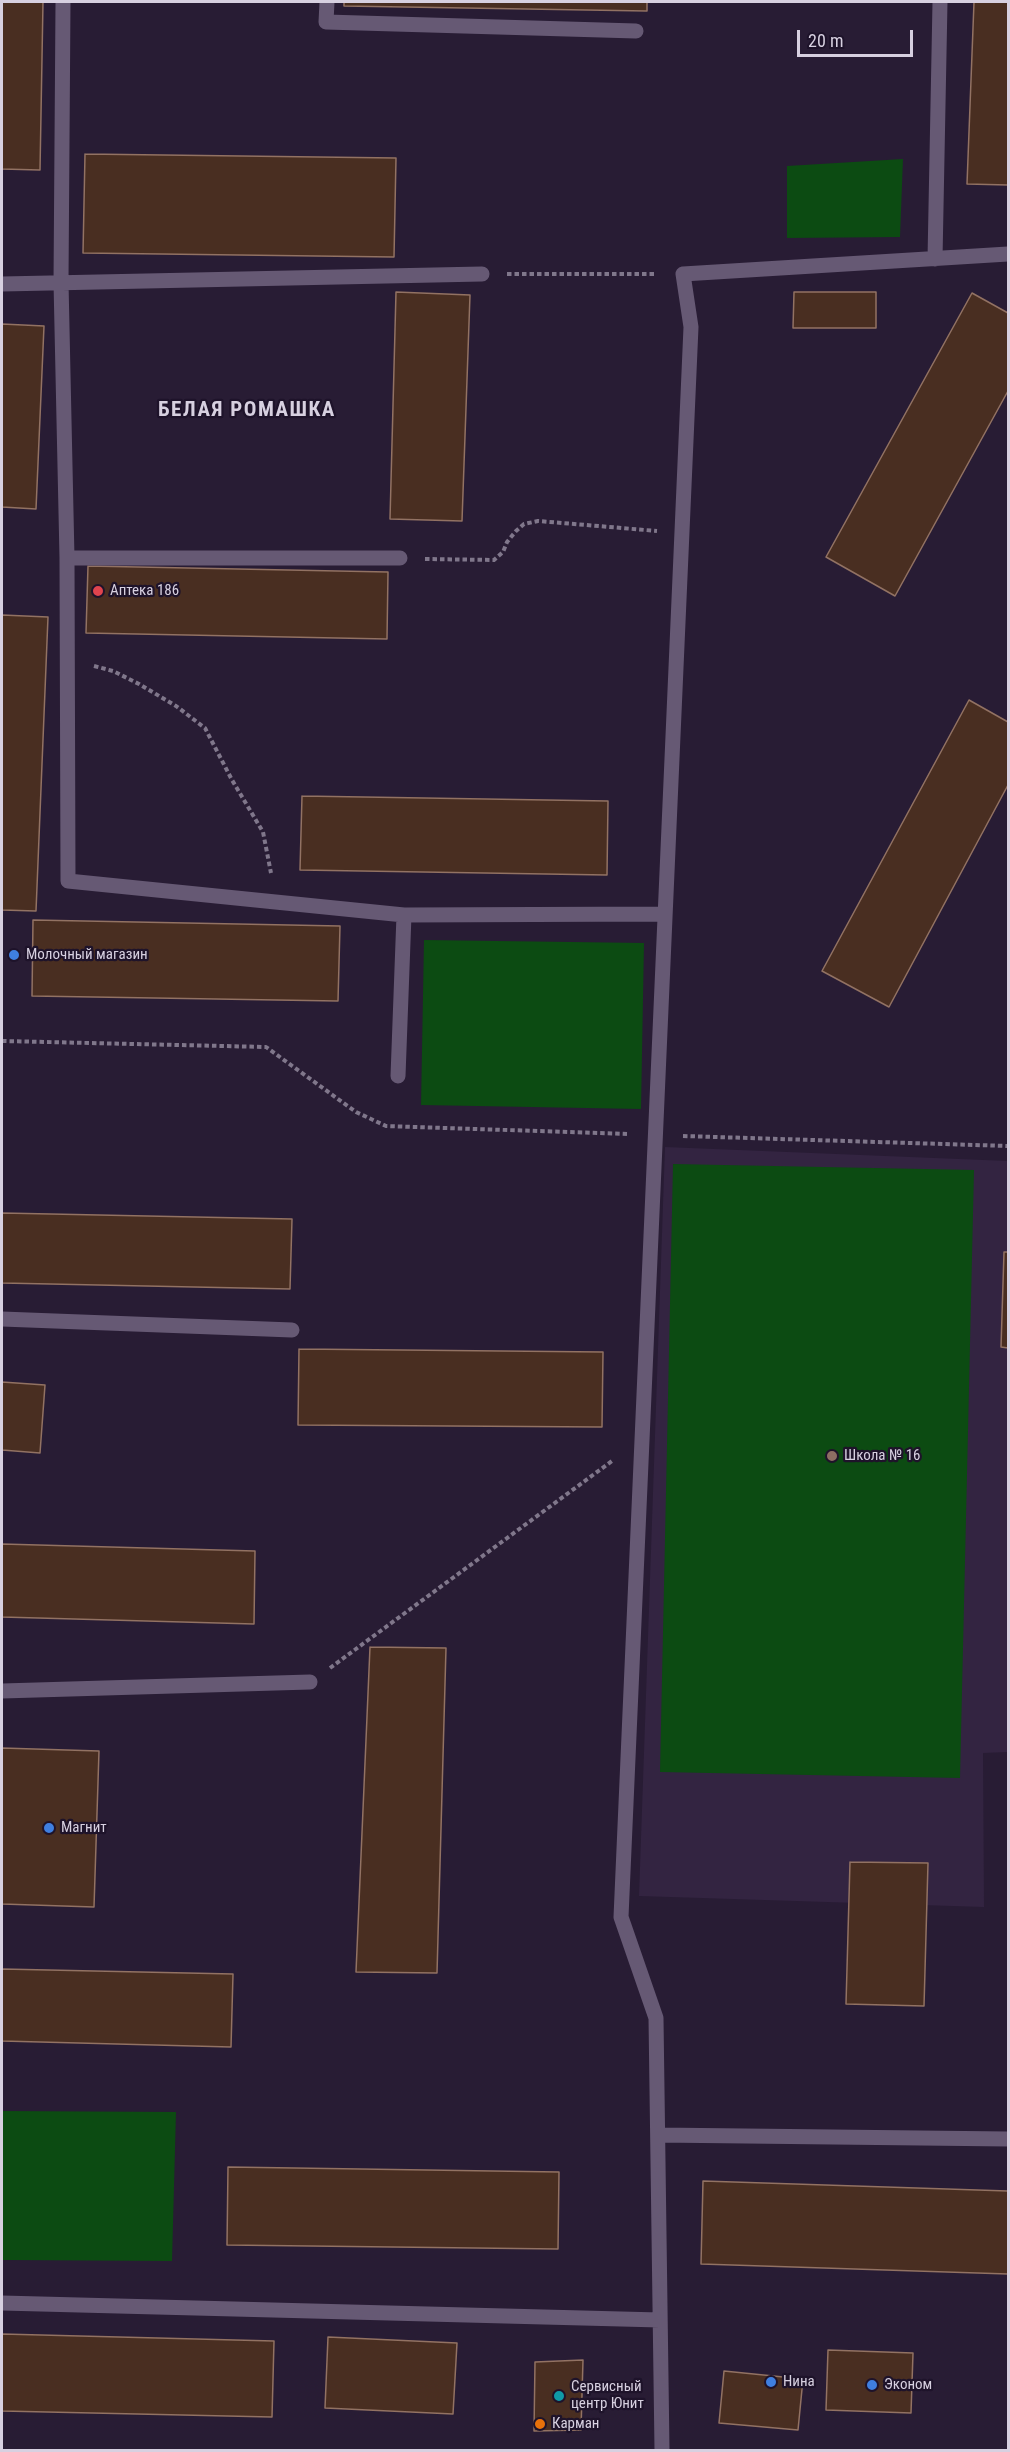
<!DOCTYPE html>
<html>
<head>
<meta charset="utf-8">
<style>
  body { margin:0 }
  #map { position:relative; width:1010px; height:2452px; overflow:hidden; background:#281c34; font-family:"Roboto Condensed",sans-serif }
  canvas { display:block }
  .frame { position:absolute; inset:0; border:3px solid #d7d0e0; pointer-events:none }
  .scale { position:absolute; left:797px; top:30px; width:116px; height:27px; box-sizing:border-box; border:3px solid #d7d0e0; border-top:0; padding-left:8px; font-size:18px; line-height:21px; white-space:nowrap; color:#d7d0e0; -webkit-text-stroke:4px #1e132a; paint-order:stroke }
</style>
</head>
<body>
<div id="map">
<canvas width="1010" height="2452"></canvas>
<div class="frame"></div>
<div class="scale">20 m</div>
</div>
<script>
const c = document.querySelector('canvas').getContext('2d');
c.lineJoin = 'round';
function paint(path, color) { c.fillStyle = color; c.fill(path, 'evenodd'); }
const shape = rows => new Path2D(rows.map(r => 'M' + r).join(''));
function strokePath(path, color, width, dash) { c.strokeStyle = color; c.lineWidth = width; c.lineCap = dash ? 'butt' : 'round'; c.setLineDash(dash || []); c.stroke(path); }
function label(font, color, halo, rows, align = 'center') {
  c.font = font + ' "Roboto Condensed",sans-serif'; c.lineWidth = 4.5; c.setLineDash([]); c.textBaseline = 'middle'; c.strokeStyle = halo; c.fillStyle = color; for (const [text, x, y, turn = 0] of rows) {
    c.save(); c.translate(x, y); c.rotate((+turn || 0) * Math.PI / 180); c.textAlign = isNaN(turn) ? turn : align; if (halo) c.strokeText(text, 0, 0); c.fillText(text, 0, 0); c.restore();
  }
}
const built = shape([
  [665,1147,1008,1161,1008,1752,983,1753,984,1907,639,1896]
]);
const green = shape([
  [903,159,900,237,787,238,787,166],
  [424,940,644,943,641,1109,421,1105],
  [673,1164,974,1170,960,1778,660,1772],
  [2,2111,176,2112,172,2261,2,2260]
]);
const building = shape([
  [2,2,43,2,40,170,2,169,2,2],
  [344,2,647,2,647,11,344,6,344,2],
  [974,2,1008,2,1008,185,967,184,974,2],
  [85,154,396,158,394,257,83,253,85,154],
  [396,292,470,295,462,521,390,519,396,292],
  [794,292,876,292,876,328,793,328,794,292],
  [972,293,1008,313,1008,391,895,596,826,557,972,293],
  [2,324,44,326,36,509,2,507,2,324],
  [88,566,388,572,387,639,86,633,88,566],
  [2,615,48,617,36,911,2,910,2,615],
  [969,700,1008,722,1008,785,889,1007,822,971,969,700],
  [302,796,608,801,607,875,300,870,302,796],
  [33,920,340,926,338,1001,32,996,33,920],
  [2,1213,292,1219,290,1289,2,1283,2,1213],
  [1004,1252,1008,1252,1008,1348,1001,1347,1004,1252],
  [299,1349,603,1352,602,1427,298,1425,299,1349],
  [2,1382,45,1385,40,1453,2,1450,2,1382],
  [2,1544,255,1551,254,1624,2,1617,2,1544],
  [370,1647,446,1648,437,1973,356,1972,370,1647],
  [2,1748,99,1751,94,1907,2,1904,2,1748],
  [850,1862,928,1863,924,2006,846,2004,850,1862],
  [2,1969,233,1974,231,2047,2,2041,2,1969],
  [228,2167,559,2172,558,2249,227,2245,228,2167],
  [703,2181,1008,2191,1008,2274,701,2264,703,2181],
  [2,2334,274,2341,272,2417,2,2411,2,2334],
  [328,2337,457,2343,453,2414,325,2408,328,2337],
  [828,2350,913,2353,911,2413,826,2410,828,2350],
  [583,2360,581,2430,534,2431,535,2362,583,2360],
  [724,2371,803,2379,798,2430,719,2423,724,2371]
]);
const path = shape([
  [507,274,655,274],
  [425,559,494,560,503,552,507,542,516,531,524,524,538,521,657,531],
  [94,666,113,671,139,684,176,706,205,728,232,780,263,832,271,873],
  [2,1041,266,1047,356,1112,386,1126,627,1134],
  [683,1136,1008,1146],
  [330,1668,612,1461]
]);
const lane = shape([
  [63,2,61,282,67,558,68,881,404,915],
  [327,2,326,22,636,31],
  [935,259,940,2],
  [2,284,482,274],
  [67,558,400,558],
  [398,1076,404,915,665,914],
  [2,1319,292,1330],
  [2,1691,310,1682],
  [658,2135,1008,2139],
  [2,2303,660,2320],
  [662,2450,656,2018,621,1917,691,327,683,274,1008,254]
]);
const markers = [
  [98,591,6,"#e0444e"],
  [14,955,6,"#3f7fe0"],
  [832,1456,6,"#8d6e63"],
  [49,1828,6,"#3f7fe0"],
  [771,2382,6,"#3f7fe0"],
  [872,2385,6,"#3f7fe0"],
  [559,2396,6,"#0f9aa8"],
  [540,2424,6,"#e8710a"]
];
const poiNames = [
  ["Аптека 186",110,591],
  ["Молочный магазин",26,955],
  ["Школа № 16",844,1456],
  ["Магнит",61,1828],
  ["Нина",783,2382],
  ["Эконом",884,2385],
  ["Сервисный",571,2387],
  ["центр Юнит",571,2404],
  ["Карман",552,2424]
];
const districtNames = [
  ["БЕЛАЯ РОМАШКА",247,411]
];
paint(built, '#332441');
paint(green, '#0c4b12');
paint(building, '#492e21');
strokePath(building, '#927263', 1.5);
strokePath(path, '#80778b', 4, [4.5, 3]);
strokePath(lane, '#665974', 15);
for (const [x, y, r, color] of markers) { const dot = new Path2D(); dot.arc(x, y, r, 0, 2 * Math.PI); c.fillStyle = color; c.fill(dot); strokePath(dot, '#1e132a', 2); }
label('15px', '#d7d0e0', '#1e132a', poiNames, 'left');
c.letterSpacing = '1.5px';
label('bold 21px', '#d7d0e0', '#1e132a', districtNames);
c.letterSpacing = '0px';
</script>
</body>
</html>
